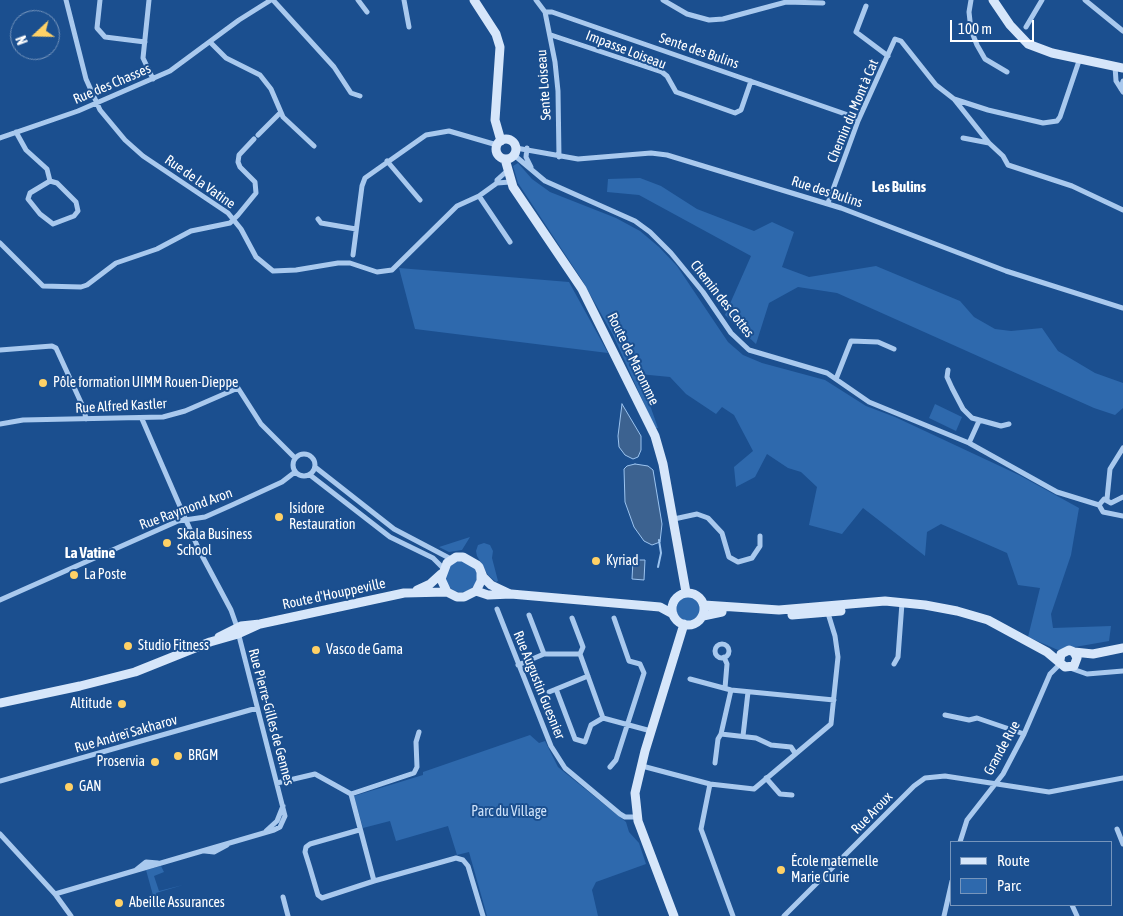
<!DOCTYPE html>
<html>
<head>
<meta charset="utf-8">
<style>
  body { margin:0 }
  #map { position:relative; width:1123px; height:916px; overflow:hidden; background:#1b4f8f; font-family:"Asap Condensed",sans-serif }
  canvas { display:block }
  .legend { position:absolute; left:950px; top:841px; width:162px; height:65px; box-sizing:border-box; background:#1b4f8f; border:1px solid #7695bc; margin:0; padding:6px 9px; list-style:none; font-size:15px; color:#fff }
  .legend li { display:flex; align-items:center; gap:10px; height:25px }
  .legend b { width:25px; border:1px solid #7695bc }
  .north { position:absolute; left:10px; top:10px; width:50px; height:50px; box-sizing:border-box; background:#1b4f8f; border:1px solid #7695bc; border-radius:50%; rotate:249deg; font-size:14px; font-weight:700; line-height:20px; text-align:center; color:#fff }
  .north::after { content:''; display:block; margin:auto; width:18px; height:22px; background:#ffd166; clip-path:polygon(50% 0,100% 100%,50% 72%,0 100%) }
  .scale { position:absolute; left:950px; top:20px; width:84px; height:22px; box-sizing:border-box; border:2px solid #fff; border-top:0; padding-left:6px; font-size:15px; line-height:18px; white-space:nowrap; color:#fff; -webkit-text-stroke:4px #1b4f8f; paint-order:stroke }
</style>
</head>
<body>
<div id="map">
<canvas width="1123" height="916"></canvas>
<ul class="legend">
<li><b style="height:6px;background:#d6e6fa"></b>Route</li>
<li><b style="height:14px;background:#2e69ad"></b>Parc</li>
</ul>
<div class="north">N</div>
<div class="scale">100 m</div>
</div>
<script>
const c = document.querySelector('canvas').getContext('2d');
c.lineJoin = 'round';
function paint(path, color) { c.fillStyle = color; c.fill(path, 'evenodd'); }
const shape = rows => new Path2D(rows.map(r => 'M' + r).join(''));
function strokePath(path, color, width, dash) { c.strokeStyle = color; c.lineWidth = width; c.lineCap = dash ? 'butt' : 'round'; c.setLineDash(dash || []); c.stroke(path); }
function label(font, color, halo, rows, align = 'center') {
  c.font = font + ' "Asap Condensed",sans-serif'; c.lineWidth = 4; c.setLineDash([]); c.textBaseline = 'middle'; c.strokeStyle = halo; c.fillStyle = color; for (const [text, x, y, turn = 0] of rows) {
    c.save(); c.translate(x, y); c.rotate((+turn || 0) * Math.PI / 180); c.textAlign = isNaN(turn) ? turn : align; if (halo) c.strokeText(text, 0, 0); c.fillText(text, 0, 0); c.restore();
  }
}
const green = shape([
  [518,163,532,179,550,192,616,218,640,231,659,247,677,266,728,342,743,355,762,363,825,380,866,406,895,417,1019,475,1079,508,1071,555,1051,614,1053,628,1111,626,1109,641,1058,650,1028,637,1040,588,1018,585,1007,553,941,524,927,532,925,556,863,508,842,534,809,525,817,487,801,472,788,468,767,454,755,477,736,487,734,467,753,451,734,415,722,407,716,414,686,394,670,377,639,374,658,428,655,428,613,335,582,280,518,183,513,166],
  [640,178,661,186,697,209,754,231,772,222,794,232,782,267,809,277,876,266,960,301,974,317,995,329,1011,331,1042,328,1058,351,1095,373,1123,383,1123,408,1115,415,1094,408,837,293,798,287,769,303,756,344,725,315,751,256,639,195,607,192,608,179],
  [399,268,569,282,608,353,415,329],
  [935,404,962,417,956,431,929,418],
  [470,537,462,550,449,552,439,547],
  [484,543,490,545,493,551,492,558,498,581,496,582,488,575,477,556,476,551,478,545],
  '445 576a16 16 0 1 1 32 0a16 16 0 1 1-32 0Z',
  '676 609a12 12 0 1 1 24 0a12 12 0 1 1-24 0Z',
  [530,735,539,743,545,741,558,767,626,822,629,832,639,843,646,864,596,882,592,890,598,916,487,916,469,852,457,855,448,826,396,841,390,821,363,828,354,796,423,775,423,772],
  [161,866,164,872,154,876,159,891,183,885,156,893,159,906,156,906,146,870]
]);
const water = shape([
  [622,404,641,436,641,450,638,457,633,459,625,455,619,447,618,436,622,404],
  [635,464,648,466,653,470,662,524,660,542,652,545,644,541,634,527,625,502,624,469,627,466,635,464],
  [633,560,645,560,644,580,632,579,633,560]
]);
const stream = shape([
  [658,567,661,553,659,540]
]);
const street = shape([
  [66,0,86,79,100,110,125,140,143,156,228,213,241,229,256,257,273,271,296,270,338,263,350,263,377,272,392,270,457,206,479,196,497,183,497,180,507,171],
  [100,0,97,28,105,37,145,42],
  [149,0,143,58,153,79],
  [273,0,334,67,351,93,360,96],
  [358,0,367,12],
  [404,0,409,27],
  [536,0,545,12,555,62,558,91,559,157],
  [663,0,687,14,709,20,723,19,786,2,823,3],
  [971,0,969,12,971,30,977,45,985,59,1007,72],
  [1085,0,1123,31],
  [866,6,856,32,888,56],
  [545,12,552,12,851,116,858,121],
  [1026,27,1042,0],
  [551,35,662,72,667,76,676,92,735,113,741,110,751,81],
  [210,42,226,58,260,75,271,89,283,117,314,146],
  [1115,66,1116,81,1123,92],
  [1121,89,1123,81],
  [954,99,988,110,1043,123,1057,121,1060,117,1080,58],
  [16,132,26,150,47,169,50,181,30,193,28,199,40,214,53,224,74,216,78,211,76,202,57,183,50,181],
  [258,135,280,113],
  [0,138,78,111,170,71,239,20,271,0],
  [989,143,1003,156,1008,165,1072,186,1123,210],
  [516,148,578,159,651,153,667,155,841,208,1006,271,1123,308],
  [527,148,526,157,531,167],
  [514,155,545,181,635,221,650,232,671,253,703,292,731,333,749,350,827,373,869,402,969,443,1057,492,1099,505],
  [387,161,420,200],
  [497,183,510,182],
  [479,196,510,242],
  [828,203,858,121,895,39,901,41,936,85,954,99,989,143,963,138],
  [318,219,321,223,356,229],
  [0,243,43,286,81,287,87,285,116,263,157,249,191,231,230,223,238,215,256,193,255,182,240,167,238,162,239,155,254,139],
  [353,255,362,186,365,178,426,135,449,131,497,145],
  [0,350,52,346,56,348,84,409,86,419],
  [948,370,947,377,952,388,963,409,972,418,1001,426,1009,424],
  [836,379,851,341,878,342,894,349],
  [142,419,199,550,231,610,237,627],
  [0,424,23,420,163,417,185,411,238,388,261,424,295,458],
  [969,443,979,421],
  '293 465a11 11 0 1 1 22 0a11 11 0 1 1-22 0Z',
  [315,467,394,529,451,559],
  [310,475,390,537,433,558,443,568],
  [1107,499,1110,469,1123,448],
  [1111,503,1123,497],
  [1099,505,1103,512,1123,516],
  [1099,505,1104,499,1111,503],
  [674,519,697,514,708,518,722,533,729,557,738,562,752,558,760,546,760,536],
  [0,600,178,521,205,517,232,505,282,482,295,472],
  [497,609,551,746,565,768,620,814,625,817,637,817],
  [529,615,544,654],
  [572,618,583,647,580,654],
  '715 651a7 7 0 1 1 14 0a7 7 0 1 1-14 0Z',
  [724,657,727,664,725,688],
  [894,664,898,657,902,603],
  [518,665,544,654,580,654,603,718,651,731],
  [1070,668,1087,674,1123,671],
  [690,679,731,690,834,700],
  [556,689,575,739,585,742,591,725,603,718],
  [549,692,588,676],
  [945,715,969,720,977,718,1024,734],
  [721,734,731,690],
  [743,736,748,692],
  [715,763,718,739,721,734,756,738,771,745,791,747,795,753],
  [642,766,710,784,754,789,831,724,838,657,835,636,827,610],
  [610,767,616,760,644,673,640,664,629,661,614,618],
  [766,778,780,794,792,795],
  [0,781,257,708],
  [277,783,315,774,351,794,374,881,456,858,463,860,468,866,483,916],
  [710,784,701,829,733,916],
  [351,794,414,773,417,767,416,742,419,732],
  [1117,829,1123,844],
  [359,830,310,844,306,847,305,852,310,868,318,895,322,898,374,881],
  [266,831,277,821,283,806],
  [0,834,55,894,71,916],
  [960,842,967,820,1003,774,1024,734,1050,674,1061,663],
  [205,851,214,852,227,845],
  [136,870,146,862,158,863],
  [55,894,274,830,280,827,285,816,238,632],
  [283,897,288,916],
  [1072,905,1077,916],
  [784,916,914,786,925,778,945,776,1049,792,1123,778],
  [944,916,952,881]
]);
const secondary = shape([
  [474,0,496,34,500,47,495,120,501,141],
  [993,0,1010,25,1028,44,1052,53,1123,68],
  '496 149a10 10 0 1 1 20 0a10 10 0 1 1-20 0Z',
  [505,159,513,187,582,289,655,436,663,464,686,592],
  [481,573,481,581,476,591,464,597,457,597,447,592,441,579,447,563,456,557,463,557,477,565,479,567,483,577,491,585,508,593],
  [417,590,430,584,441,574],
  [476,591,488,595,511,594,660,607,673,614],
  '672 609a16 16 0 1 1 32 0a16 16 0 1 1-32 0Z',
  [704,605,779,610,885,601,925,605,957,611,988,620,1047,652,1065,667,1074,666,1077,658,1074,652,1069,650,1061,654,1060,660],
  [792,615,841,611],
  [703,616,722,612],
  [219,637,241,626,260,624,404,593,447,592],
  [1074,652,1093,654,1123,648],
  [0,703,80,686,135,672,210,642,238,634,260,624],
  [674,916,638,821,635,793,645,751,684,624]
]);
const markers = [
  [43,383,5,"#ffd166"],
  [279,517,5,"#ffd166"],
  [167,543,5,"#ffd166"],
  [596,561,5,"#ffd166"],
  [74,575,5,"#ffd166"],
  [128,646,5,"#ffd166"],
  [316,650,5,"#ffd166"],
  [122,704,5,"#ffd166"],
  [178,756,5,"#ffd166"],
  [155,762,5,"#ffd166"],
  [69,787,5,"#ffd166"],
  [781,870,5,"#ffd166"],
  [119,903,5,"#ffd166"]
];
const streetNames = [
  ["Impasse Loiseau",626,50,21],
  ["Sente des Bulins",699,51,19],
  ["Rue des Chasses",112,84,-23],
  ["Sente Loiseau",544,85,-94],
  ["Chemin du Mont à Cat",853,111,-67],
  ["Rue de la Vatine",200,182,35],
  ["Rue des Bulins",827,192,18],
  ["Chemin des Cottes",722,299,52],
  ["Route de Maromme",633,359,64],
  ["Rue Alfred Kastler",121,406,-3],
  ["Rue Raymond Aron",186,509,-20],
  ["Route d'Houppeville",334,594,-12],
  ["Rue Augustin Guesnier",539,685,68],
  ["Rue Pierre-Gilles de Gennes",271,717,75],
  ["Rue Andreï Sakharov",126,734,-16],
  ["Grande Rue",1002,748,-61],
  ["Rue Aroux",872,813,-46]
];
const poiNames = [
  ["Pôle formation UIMM Rouen-Dieppe",53,383],
  ["Isidore",289,509],
  ["Restauration",289,525],
  ["Skala Business",177,535],
  ["School",177,551],
  ["Kyriad",606,561],
  ["La Poste",84,575],
  ["Studio Fitness",138,646],
  ["Vasco de Gama",326,650],
  ["Altitude",112,704,"right"],
  ["BRGM",188,756],
  ["Proservia",145,762,"right"],
  ["GAN",79,787],
  ["École maternelle",791,862],
  ["Marie Curie",791,878],
  ["Abeille Assurances",129,903]
];
const parkNames = [
  ["Parc du Village",509,812]
];
const neighbourhoodNames = [
  ["Les Bulins",899,187],
  ["La Vatine",90,553]
];
paint(green, '#2e69ad');
paint(water, '#3c6290');
strokePath(water, '#9cc4f0', 1);
strokePath(stream, '#9cc4f0', 2);
strokePath(street, '#a9c9ee', 5);
strokePath(secondary, '#d6e6fa', 9);
for (const [x, y, r, color] of markers) { const dot = new Path2D(); dot.arc(x, y, r, 0, 2 * Math.PI); c.fillStyle = color; c.fill(dot); strokePath(dot, '#1b4f8f', 2); }
label('14px', '#fff', '#1b4f8f', streetNames);
label('14px', '#fff', '#1b4f8f', poiNames, 'left');
label('14px', '#cfe3fa', '#1b4f8f', parkNames);
label('bold 15px', '#fff', '#1b4f8f', neighbourhoodNames);
</script>
</body>
</html>
